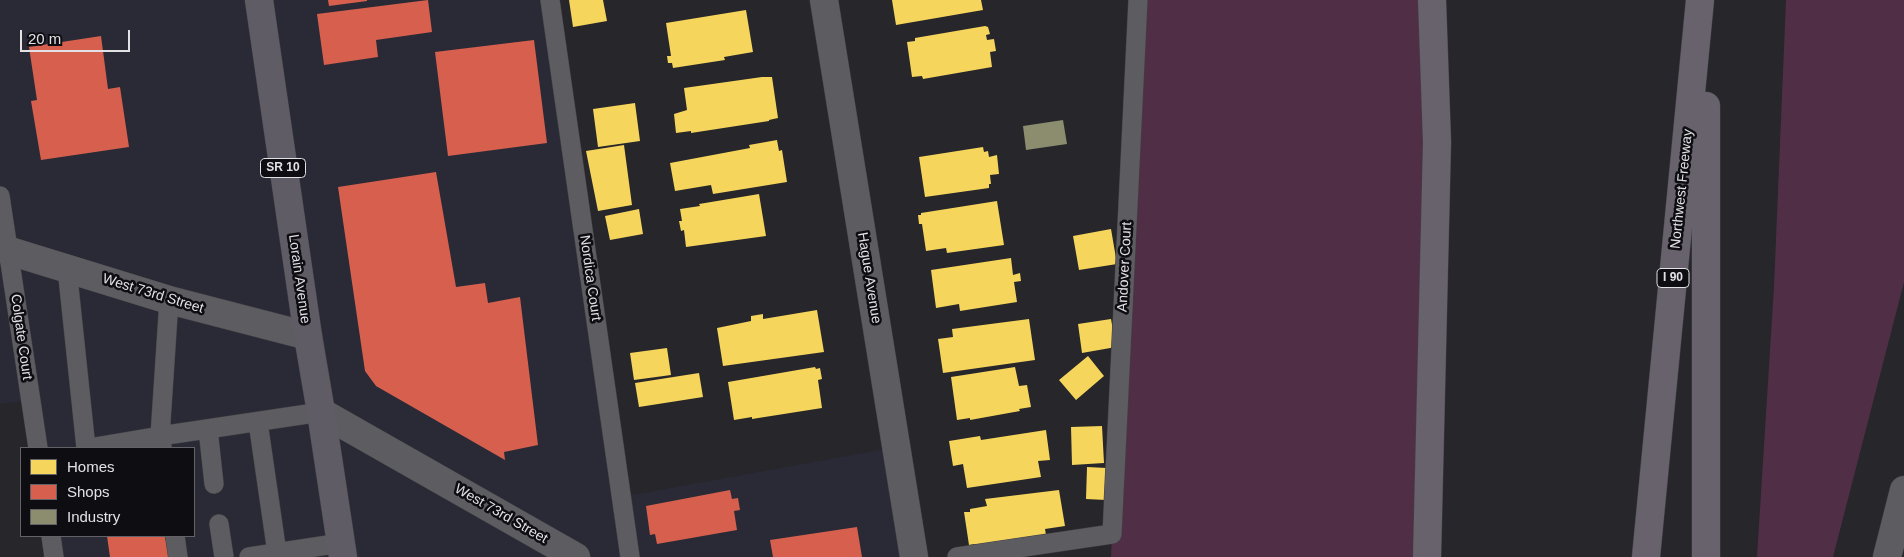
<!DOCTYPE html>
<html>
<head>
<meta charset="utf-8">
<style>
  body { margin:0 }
  #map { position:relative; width:1904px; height:557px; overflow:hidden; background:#26262b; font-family:Arial,sans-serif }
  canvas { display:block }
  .legend { position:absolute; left:20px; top:447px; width:175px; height:90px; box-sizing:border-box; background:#0e0e12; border:1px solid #626267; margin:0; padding:6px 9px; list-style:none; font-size:15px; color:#e1e1e6 }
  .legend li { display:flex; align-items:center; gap:10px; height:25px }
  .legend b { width:25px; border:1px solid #626267 }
  .scale { position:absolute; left:20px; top:30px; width:110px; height:22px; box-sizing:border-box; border:2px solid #e1e1e6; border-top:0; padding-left:6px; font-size:15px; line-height:18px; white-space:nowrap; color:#e1e1e6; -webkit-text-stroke:4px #0e0e12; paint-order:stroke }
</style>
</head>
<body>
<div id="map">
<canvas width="1904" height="557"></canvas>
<ul class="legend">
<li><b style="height:14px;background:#f6d55c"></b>Homes</li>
<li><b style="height:14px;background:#d6604d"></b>Shops</li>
<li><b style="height:14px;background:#8c8c6e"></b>Industry</li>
</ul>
<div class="scale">20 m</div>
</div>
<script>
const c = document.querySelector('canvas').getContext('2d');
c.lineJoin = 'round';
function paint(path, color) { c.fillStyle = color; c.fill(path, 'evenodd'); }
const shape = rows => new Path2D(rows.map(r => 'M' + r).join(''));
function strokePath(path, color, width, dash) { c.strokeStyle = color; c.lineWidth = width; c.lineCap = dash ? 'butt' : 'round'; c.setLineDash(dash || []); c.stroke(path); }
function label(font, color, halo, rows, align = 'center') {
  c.font = font + ' Arial,sans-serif'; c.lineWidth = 5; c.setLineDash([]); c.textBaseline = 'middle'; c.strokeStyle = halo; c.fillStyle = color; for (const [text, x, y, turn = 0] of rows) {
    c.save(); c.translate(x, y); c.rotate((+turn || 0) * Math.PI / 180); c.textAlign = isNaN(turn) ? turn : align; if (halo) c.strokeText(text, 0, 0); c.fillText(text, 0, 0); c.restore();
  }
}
const built = shape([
  [0,0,550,0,621,497,897,447,914,557,54,557,51,536,194,536,194,448,38,448,31,400,0,404]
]);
const green = shape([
  [1138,0,1432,0,1422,557,1111,557],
  [1786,0,1904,0,1904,282,1833,557,1757,557,1774,287]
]);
const homes = shape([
  [569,0,603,0,607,21,573,27],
  [892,0,981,0,983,10,896,25],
  [746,10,753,52,724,57,725,60,673,68,672,63,668,63,667,56,671,56,666,23],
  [985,26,988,27,990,34,986,35,987,40,994,39,996,51,990,52,992,67,923,79,922,76,912,77,907,42,915,41,915,38],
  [762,77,772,77,778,118,769,120,769,121,691,133,691,131,676,133,674,114,687,110,684,88],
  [635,103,640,141,598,147,593,109],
  [777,140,779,151,782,150,787,182,713,194,711,185,675,191,670,163,750,148,749,145],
  [624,145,632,205,598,211,586,151],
  [983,147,984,152,988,151,989,157,997,155,999,174,990,175,991,184,989,184,989,188,925,197,919,157],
  [759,194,766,236,686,247,684,230,681,231,679,221,682,221,680,209,700,206,699,204],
  [997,201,1004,245,947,253,946,248,926,251,922,224,919,224,918,215,921,215,921,213],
  [639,209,643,234,610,240,605,216],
  [1111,229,1117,264,1079,270,1073,236],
  [1011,258,1013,275,1020,273,1021,281,1014,282,1017,302,960,311,959,304,936,308,931,270],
  [817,310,824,352,723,366,717,328,751,321,751,316,763,314,763,319],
  [1029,319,1035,360,943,373,938,339,953,337,952,329],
  [1111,319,1116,347,1082,353,1078,324],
  [667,348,671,375,634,380,630,353],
  [1088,356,1104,376,1076,400,1059,380],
  [815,367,816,369,820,368,822,379,818,380,822,408,752,419,752,417,734,420,728,382],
  [1015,367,1019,386,1027,385,1031,407,1019,409,1020,411,970,420,970,418,957,420,951,377],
  [699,373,703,397,639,407,635,383],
  [1102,426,1104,463,1072,465,1071,427],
  [1046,430,1050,460,1038,461,1041,477,967,488,963,464,953,466,949,441,980,436,981,440],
  [1087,467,1107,468,1106,500,1086,499],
  [1059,490,1065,526,1045,529,1046,535,976,547,976,544,969,545,964,512,970,512,970,509,987,506,985,499]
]);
const shops = shape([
  [328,0,367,0,367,1,329,6],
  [428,0,432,32,376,40,378,57,324,65,317,14],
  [101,36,108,89,120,87,129,147,41,160,31,101,37,100,29,47],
  [534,40,547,143,448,156,435,52],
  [436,172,456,287,485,283,488,303,520,297,538,445,504,452,505,460,376,386,365,371,338,187],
  [730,490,732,499,738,498,740,510,734,511,737,530,657,544,655,534,650,535,646,506],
  [857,527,862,557,773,557,770,540],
  [107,536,165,536,169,557,110,557]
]);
const industry = shape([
  [1063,120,1067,144,1026,150,1023,126]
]);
const service = shape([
  [550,0,630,557],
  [0,196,38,448],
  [67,268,86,448],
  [258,422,277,553],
  [208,429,214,484],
  [162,447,160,436,321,412],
  [89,448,160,436,169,300],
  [219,524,224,557],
  [51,536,54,557],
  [175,536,178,557],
  [249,557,341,543],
  [957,557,1112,534,1138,0]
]);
const minor = shape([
  [824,0,914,557],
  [0,248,169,300,308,336],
  [1887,557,1904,490]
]);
const tertiary = shape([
  [321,412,576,557]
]);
const primary = shape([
  [259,0,308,336,321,412,343,557]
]);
const motorway = shape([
  [1706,106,1706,557],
  [1427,557,1437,142,1432,0],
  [1646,557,1700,0]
]);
const shields = [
  [283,168,45],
  [1673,278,32]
];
const shieldNames = [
  ["SR 10",283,168],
  ["I 90",1673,278]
];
const streetNames = [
  ["Northwest Freeway",1682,189,-84],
  ["Andover Court",1125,267,-87],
  ["Nordica Court",590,278,82],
  ["Hague Avenue",869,278,81],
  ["Lorain Avenue",299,279,82],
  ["West 73rd Street",153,294,17],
  ["Colgate Court",21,337,82],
  ["West 73rd Street",501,514,30]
];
paint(built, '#2a2a37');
paint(green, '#502f46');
paint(homes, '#f6d55c');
paint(shops, '#d6604d');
paint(industry, '#8c8c6e');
strokePath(service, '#424245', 20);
strokePath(minor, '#424245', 29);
strokePath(tertiary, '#424245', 29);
strokePath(primary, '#424245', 29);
strokePath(motorway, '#424245', 29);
strokePath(service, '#5c5c61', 19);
strokePath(minor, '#5c5c61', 28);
strokePath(tertiary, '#5c5c61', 28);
strokePath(primary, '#605c65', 28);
strokePath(motorway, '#67626c', 28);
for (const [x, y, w] of shields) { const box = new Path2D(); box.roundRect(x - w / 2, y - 9.5, w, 19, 4); c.fillStyle = '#0e0e12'; c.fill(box); strokePath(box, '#e1e1e6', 1); }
label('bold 12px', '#e1e1e6', null, shieldNames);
label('14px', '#e1e1e6', '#0e0e12', streetNames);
</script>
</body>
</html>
